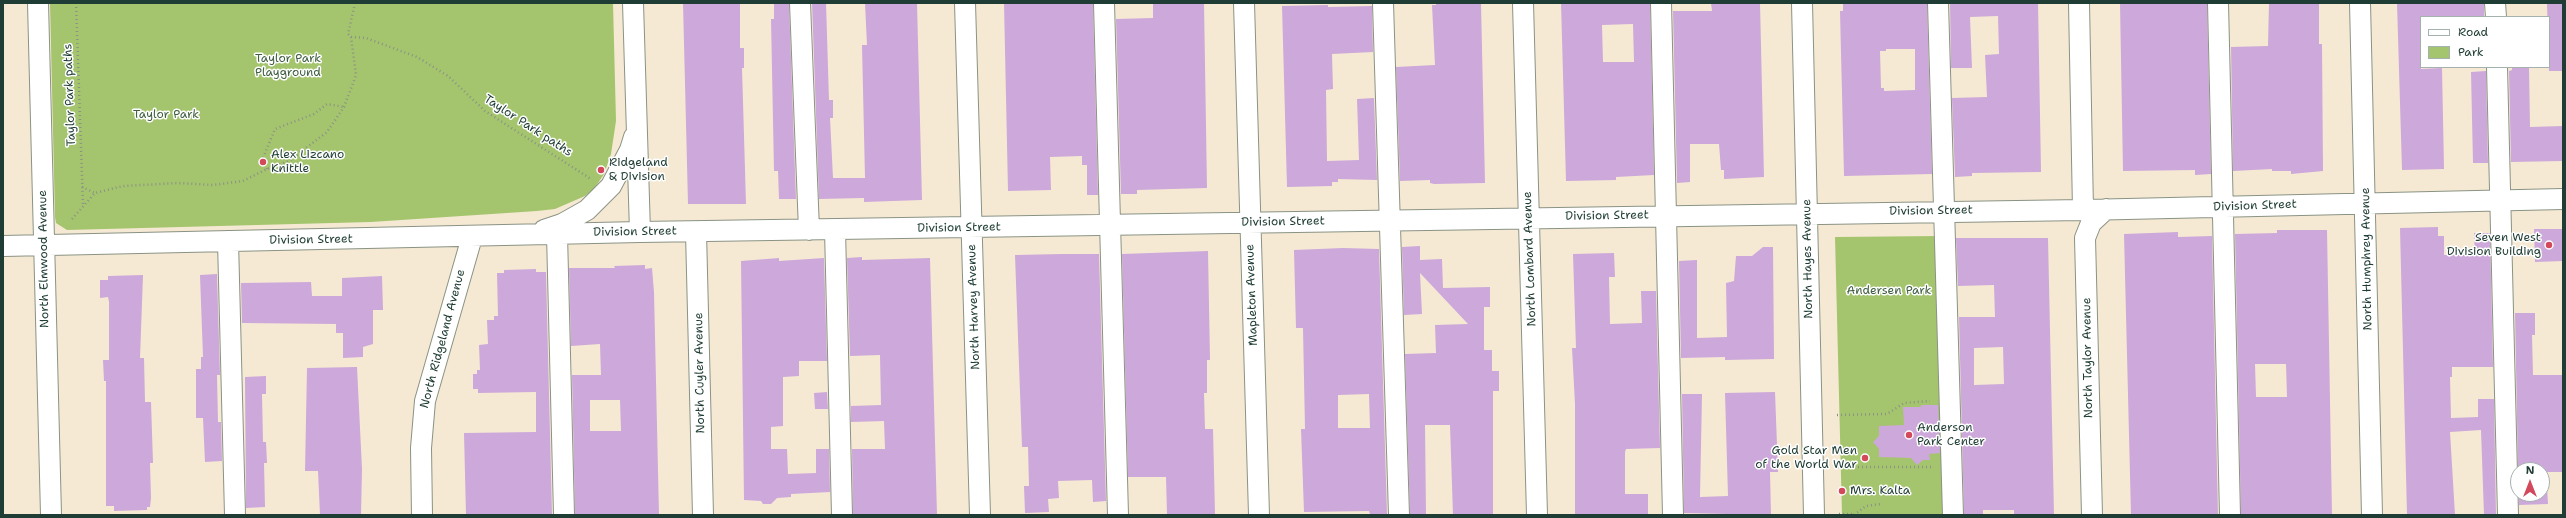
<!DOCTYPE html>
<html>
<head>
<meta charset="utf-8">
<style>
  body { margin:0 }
  #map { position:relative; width:2566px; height:518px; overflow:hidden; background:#f5e9d4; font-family:"Shantell Sans",sans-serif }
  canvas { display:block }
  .frame { position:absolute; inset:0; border:4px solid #1f3d34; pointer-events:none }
  .legend { position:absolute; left:2420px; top:16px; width:130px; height:52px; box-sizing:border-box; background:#fff; border:1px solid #a5b1ae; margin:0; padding:5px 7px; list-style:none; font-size:12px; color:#1f3d34 }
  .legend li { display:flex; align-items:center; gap:8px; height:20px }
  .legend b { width:20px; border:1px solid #a5b1ae }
  .north { position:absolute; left:2510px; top:462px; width:40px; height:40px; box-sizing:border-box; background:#fff; border:1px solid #a5b1ae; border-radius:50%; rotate:0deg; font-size:11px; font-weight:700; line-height:16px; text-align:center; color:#1f3d34 }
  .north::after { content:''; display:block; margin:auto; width:14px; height:18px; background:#d1495b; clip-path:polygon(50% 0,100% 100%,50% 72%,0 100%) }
</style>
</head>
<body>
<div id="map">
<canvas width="2566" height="518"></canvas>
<div class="frame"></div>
<ul class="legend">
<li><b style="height:5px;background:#fff"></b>Road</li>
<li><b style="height:11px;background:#a4c56d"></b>Park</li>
</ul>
<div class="north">N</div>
</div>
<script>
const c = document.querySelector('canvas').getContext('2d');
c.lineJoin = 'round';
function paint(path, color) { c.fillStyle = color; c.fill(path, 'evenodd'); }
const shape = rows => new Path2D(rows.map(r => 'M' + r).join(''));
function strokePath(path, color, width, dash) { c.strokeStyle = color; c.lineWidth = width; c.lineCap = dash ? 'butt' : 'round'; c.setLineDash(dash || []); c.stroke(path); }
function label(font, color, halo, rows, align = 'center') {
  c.font = font + ' "Shantell Sans",sans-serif'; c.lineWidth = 3; c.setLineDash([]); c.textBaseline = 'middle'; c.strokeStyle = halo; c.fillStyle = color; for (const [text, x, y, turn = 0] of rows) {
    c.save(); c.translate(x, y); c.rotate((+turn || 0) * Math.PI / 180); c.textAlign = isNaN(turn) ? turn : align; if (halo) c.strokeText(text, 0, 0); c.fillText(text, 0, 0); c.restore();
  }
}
const green = shape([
  [50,3,613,3,616,121,611,154,604,174,594,189,585,196,555,209,537,211,371,222,67,230,56,223,55,217],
  [1940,236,1946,515,1842,515,1835,237]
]);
const building = shape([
  [683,3,740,3,740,48,744,48,744,68,742,68,746,204,688,204],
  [774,3,789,3,796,199,779,199,778,171,774,171,771,19,774,19],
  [812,3,826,3,829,100,833,100,833,118,830,118,833,178,865,178,862,45,867,45,865,3,917,3,922,200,864,202,864,198,819,199],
  [1004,3,1093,3,1098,195,1087,195,1087,165,1082,165,1082,156,1050,157,1051,190,1008,191],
  [1153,3,1204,3,1207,188,1137,190,1137,194,1121,194,1116,19,1153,18],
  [1436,3,1481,3,1485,183,1434,184,1430,183,1430,180,1400,181,1396,67,1435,65,1432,5,1436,5],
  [1561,3,1650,3,1654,175,1616,177,1616,180,1566,181],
  [1633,24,1634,62,1603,62,1602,25],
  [1711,3,1760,3,1764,177,1724,179,1724,170,1721,170,1719,144,1690,144,1690,182,1677,183,1673,11,1712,11],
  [1843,3,1927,3,1932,174,1844,176,1840,11,1843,11],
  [1886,49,1915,49,1915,90,1884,91,1884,88,1881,88,1880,51,1886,51],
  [1950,3,2038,3,2041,172,1972,173,1972,176,1955,177,1952,98,1987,97,1985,55,1999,54,1998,16,1970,17,1972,68,1951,68],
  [2120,3,2207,3,2211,174,2195,175,2195,170,2123,171],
  [2269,3,2319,3,2319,44,2322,44,2323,171,2291,174,2291,171,2272,171,2272,169,2233,171,2231,47,2268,46],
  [2397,3,2484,3,2484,17,2421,17,2421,69,2442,68,2444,169,2402,170],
  [2547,3,2563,3,2563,71,2549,71],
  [1328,5,1328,7,1372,6,1373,52,1332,54,1333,89,1326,90,1327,161,1359,160,1357,99,1374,98,1377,180,1338,179,1338,182,1332,182,1332,186,1287,187,1282,6],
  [2512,67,2529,67,2530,127,2563,126,2563,161,2511,162,2509,71,2512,70],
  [2486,71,2488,163,2473,163,2471,72],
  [2438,227,2438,236,2444,236,2444,255,2475,255,2474,233,2490,233,2493,367,2452,367,2452,377,2450,377,2451,418,2478,417,2478,399,2494,399,2496,515,2484,515,2481,430,2450,432,2455,515,2407,515,2400,228],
  [2534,229,2563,229,2563,261,2535,262],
  [2277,230,2327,230,2332,515,2241,515,2235,234,2277,233],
  [2255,364,2286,364,2287,397,2256,397],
  [2178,232,2178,237,2212,236,2218,515,2131,515,2124,234],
  [1956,238,2048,238,2054,515,2014,515,2014,510,1983,510,1983,515,1964,515,1959,317,1995,317,1994,285,1958,286],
  [2003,347,2004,384,1974,385,1974,348],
  [1420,246,1420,260,1442,259,1443,288,1490,287,1490,307,1484,307,1484,350,1492,350,1492,371,1499,371,1499,391,1493,391,1493,515,1453,515,1450,425,1425,425,1426,515,1410,515,1405,354,1436,353,1435,325,1468,324,1420,273,1422,314,1404,315,1402,247],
  [1763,247,1773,247,1774,359,1725,360,1725,357,1681,358,1679,261,1697,260,1697,338,1727,337,1726,283,1734,281,1736,256,1752,256],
  [1343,248,1379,249,1387,514,1370,514,1369,511,1304,512,1301,429,1305,429,1303,328,1296,328,1294,250],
  [1369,394,1370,428,1338,428,1338,395],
  [1208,251,1210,360,1207,360,1207,393,1204,393,1205,429,1213,429,1215,514,1167,515,1166,477,1128,477,1122,254],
  [1614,253,1615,277,1609,277,1610,324,1642,323,1641,291,1656,291,1660,448,1626,449,1625,452,1625,494,1648,494,1648,515,1575,515,1575,404,1572,348,1576,348,1573,254],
  [1063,254,1099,254,1106,501,1093,502,1092,480,1058,481,1059,498,1048,499,1049,512,1025,513,1024,486,1029,486,1028,447,1022,447,1015,255],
  [862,257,862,260,930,258,937,515,853,515,852,449,885,449,884,421,851,422,851,406,881,405,880,355,850,356,847,258],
  [779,258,779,261,824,258,827,361,799,361,799,376,783,377,783,426,771,427,771,449,787,449,788,474,816,473,816,449,829,449,830,492,791,494,791,497,777,498,771,504,763,504,761,501,744,500,741,261],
  [645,265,645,269,652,268,654,292,659,515,575,515,572,375,601,375,600,344,571,346,569,268,615,268,614,266],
  [590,400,620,400,621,431,590,431],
  [536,269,536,272,546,272,552,515,466,515,464,433,536,432,536,392,478,393,478,389,473,389,473,374,477,374,477,370,480,370,479,345,488,344,487,320,494,320,494,316,498,316,497,273,504,273,504,270],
  [217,274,220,375,217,375,218,422,221,422,222,461,205,462,203,418,196,418,196,369,201,369,201,357,203,357,200,275],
  [143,275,140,358,144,358,145,402,151,402,153,463,150,463,151,498,150,507,147,507,147,510,114,511,114,506,106,506,106,381,104,381,103,360,109,360,109,302,108,297,100,298,100,280,108,280,108,276],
  [382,276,383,310,373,310,373,344,363,347,363,357,343,358,343,333,336,333,336,324,242,323,241,283,311,282,312,296,342,296,342,278],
  [2515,313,2535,313,2535,335,2532,335,2533,375,2563,375,2563,472,2546,472,2548,504,2519,505,2519,494,2542,494,2542,470,2518,470],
  [357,367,362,469,361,515,320,515,318,471,305,471,307,368],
  [266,376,266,394,262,394,263,442,266,442,267,463,264,463,265,507,246,508,245,377],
  [827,392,828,409,815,409,814,393],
  [1775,392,1778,472,1770,472,1771,515,1684,513,1682,394,1702,394,1700,497,1728,496,1725,393],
  [1921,405,1938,405,1940,453,1929,454,1930,460,1923,460,1917,465,1911,458,1879,457,1879,449,1873,442,1879,436,1879,426,1904,425,1903,407,1921,407]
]);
const path = shape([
  [76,3,83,204],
  [355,3,348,34,351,37,366,38,417,57,448,76,485,111,591,179],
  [267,169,263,158,275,129,314,114,327,104,344,107],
  [82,187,95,193],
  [72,219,95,193,123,186,178,183,213,185,243,181,267,169,289,161,327,132,344,107,356,75,351,37],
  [1837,415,1887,414,1904,403,1930,401],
  [1838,467,1931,467,1931,464],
  [1839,514,1854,514],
  [1854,515,1866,506,1881,504]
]);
const minor = shape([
  [38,3,51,515],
  [633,3,640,232],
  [800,3,809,230],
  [965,3,980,515],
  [1104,3,1118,515],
  [1244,3,1259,515],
  [1383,3,1399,515],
  [1523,3,1537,515],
  [1661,3,1673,515],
  [1802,3,1814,515],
  [1938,3,1953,515],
  [2079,3,2083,210],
  [2218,3,2230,515],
  [2360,3,2372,515],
  [2495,3,2496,17],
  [2497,67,2508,515],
  [544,230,562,224,587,210,611,186,630,150,634,137],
  [835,230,842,515],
  [696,232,703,515],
  [557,234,564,515],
  [228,241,235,515],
  [3,246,640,232,2083,210,2563,199],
  [422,515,421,448,425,401,472,237],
  [2092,515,2085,238,2091,223,2106,209]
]);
const markers = [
  [263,162,4,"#d1495b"],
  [601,170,4,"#d1495b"],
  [2549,245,4,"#d1495b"],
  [1909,435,4,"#d1495b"],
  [1865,458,4,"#d1495b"],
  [1842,491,4,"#d1495b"]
];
const parkNames = [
  ["Taylor Park",288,59],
  ["Playground",288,73],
  ["Taylor Park",166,115],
  ["Andersen Park",1889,291]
];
const streetNames = [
  ["Taylor Park paths",70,95,-92],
  ["Taylor Park paths",528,126,33],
  ["Division Street",2255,206,-2],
  ["Division Street",1931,211,-1],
  ["Division Street",1607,216,-1],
  ["Division Street",1283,222,-1],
  ["Division Street",959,228,-1],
  ["Division Street",635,232,-1],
  ["Division Street",311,240,-1],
  ["North Elmwood Avenue",44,259,-91],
  ["North Lombard Avenue",1530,259,-92],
  ["North Hayes Avenue",1808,259,-91],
  ["North Humphrey Avenue",2367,259,-91],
  ["Mapleton Avenue",1252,295,-92],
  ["North Harvey Avenue",974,307,-92],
  ["North Ridgeland Avenue",443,339,-75],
  ["North Taylor Avenue",2088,358,-91],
  ["North Cuyler Avenue",700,373,-91]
];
const poiNames = [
  ["Alex Lizcano",271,155],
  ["Knittle",271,169],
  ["Ridgeland",609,163],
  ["& Division",609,177],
  ["Seven West",2541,238,"right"],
  ["Division Building",2541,252,"right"],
  ["Anderson",1917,428],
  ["Park Center",1917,442],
  ["Gold Star Men",1857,451,"right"],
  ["of the World War",1857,465,"right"],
  ["Mrs. Kalta",1850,491]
];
paint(green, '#a4c56d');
paint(building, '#cda8da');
strokePath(minor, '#8a9384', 22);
strokePath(path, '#8a9384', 2.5, [1, 3]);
strokePath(minor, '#fff', 20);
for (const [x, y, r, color] of markers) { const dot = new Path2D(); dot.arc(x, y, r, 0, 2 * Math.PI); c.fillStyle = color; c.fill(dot); strokePath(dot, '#fff', 1.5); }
label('12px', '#405f42', '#fff', parkNames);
label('12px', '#1f3d34', '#fff', streetNames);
label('12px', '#1f3d34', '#fff', poiNames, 'left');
</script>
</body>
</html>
